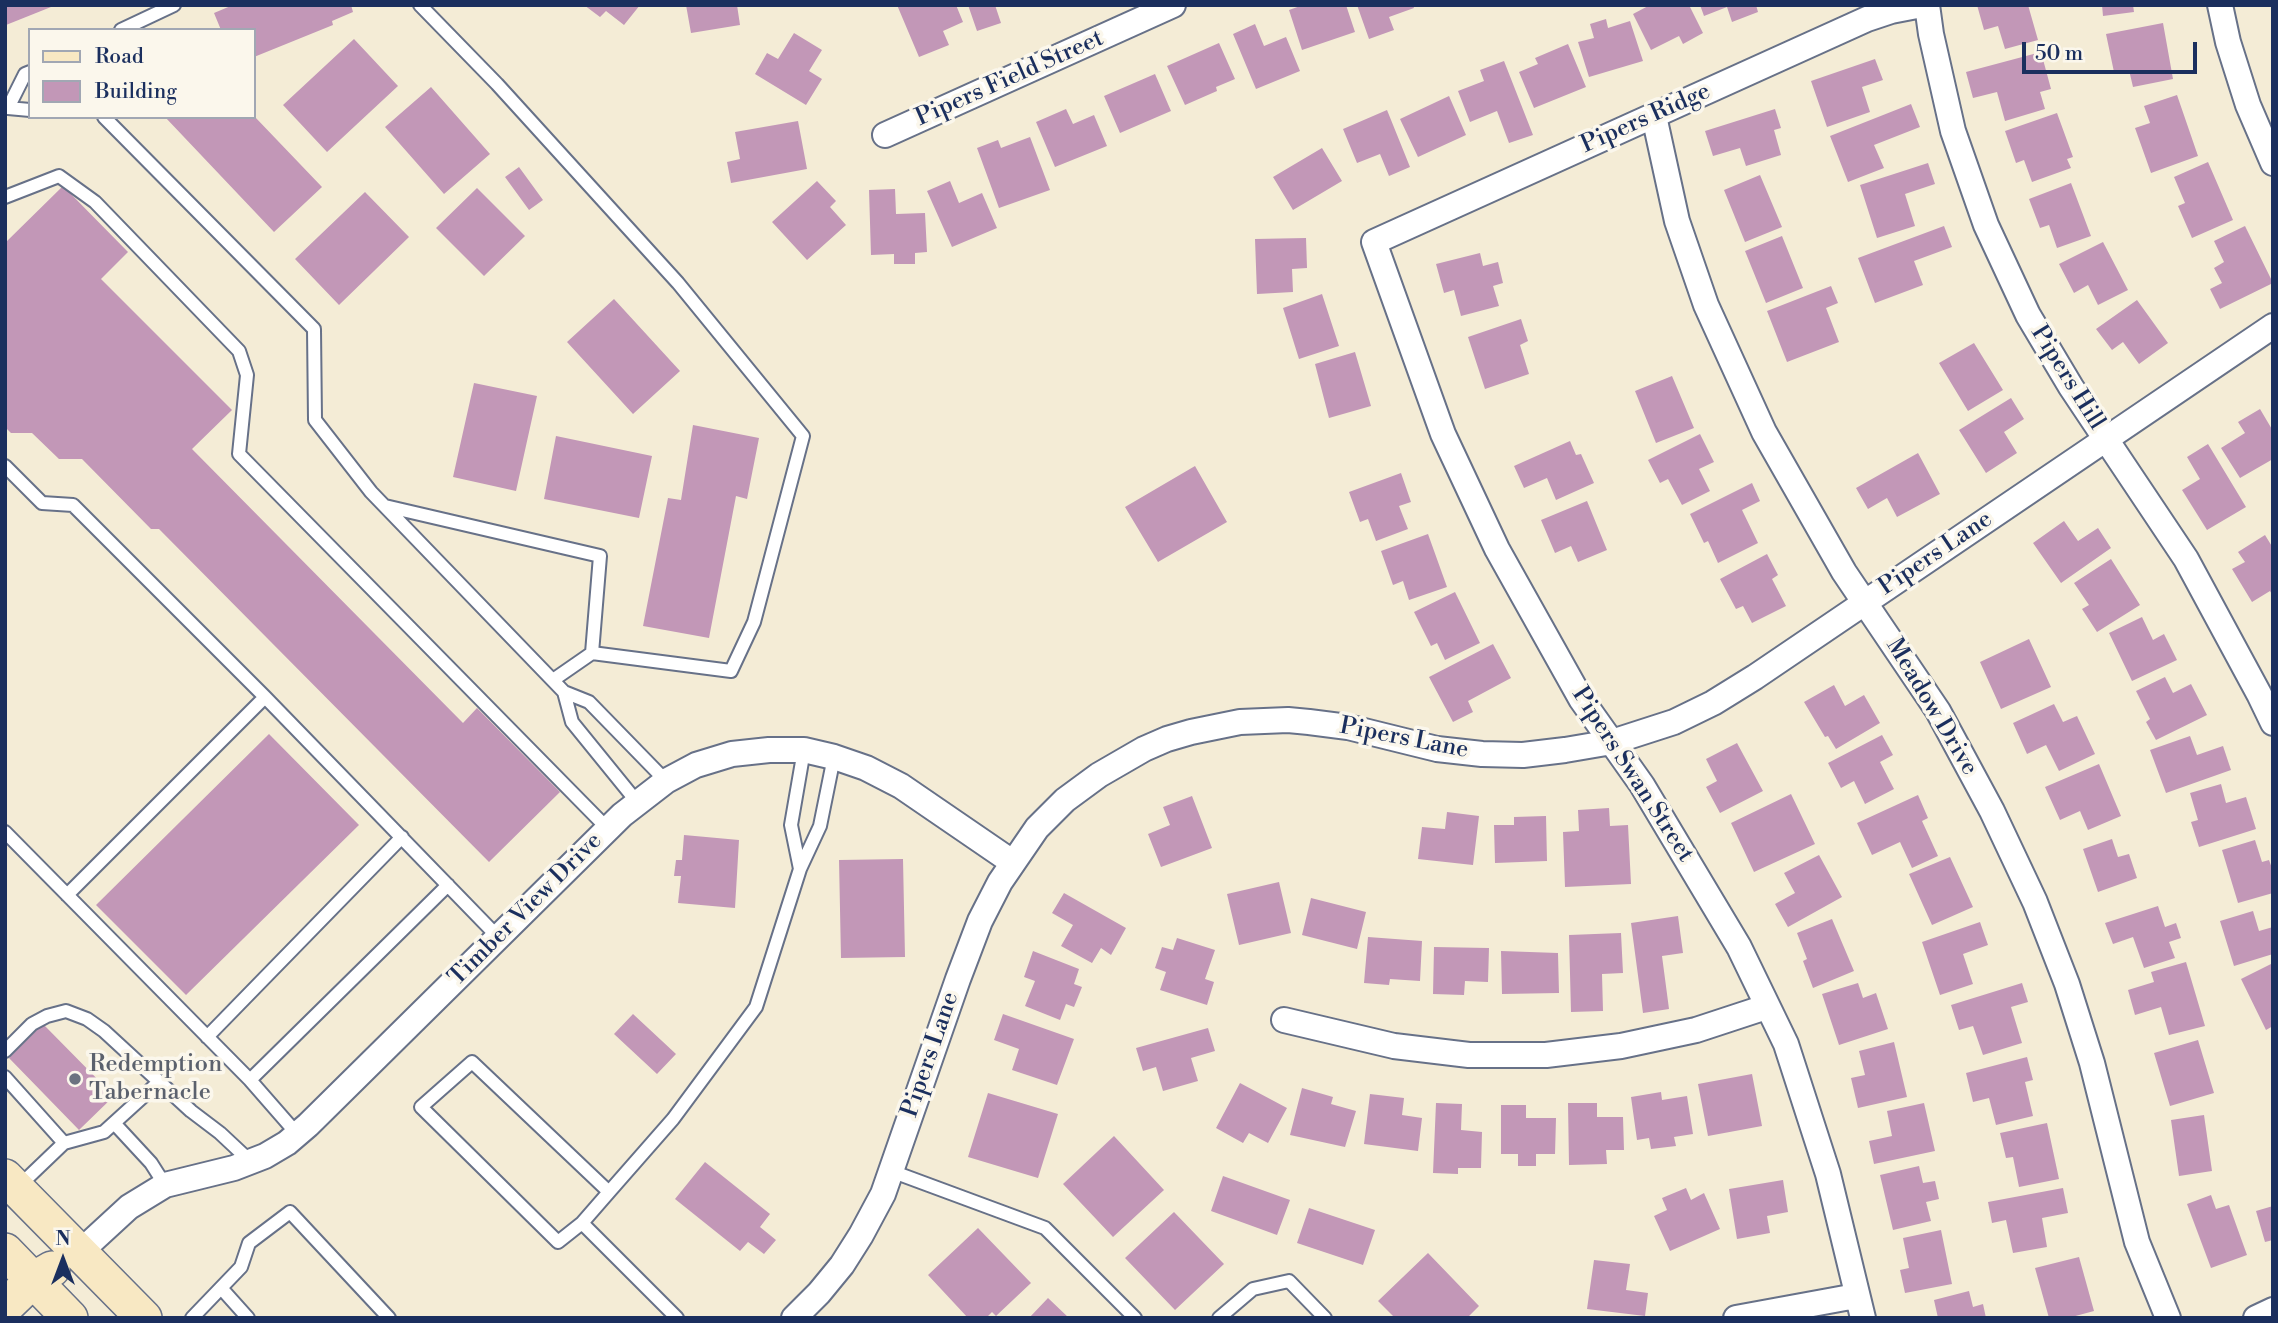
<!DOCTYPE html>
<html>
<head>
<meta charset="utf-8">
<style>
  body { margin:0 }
  #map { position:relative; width:2278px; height:1323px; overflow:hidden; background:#f4ecd6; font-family:"Libre Bodoni",serif }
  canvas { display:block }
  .frame { position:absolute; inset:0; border:7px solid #1b2f5e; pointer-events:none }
  .legend { position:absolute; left:28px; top:28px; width:228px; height:91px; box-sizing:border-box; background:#fbf7ec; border:2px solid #a1a7b3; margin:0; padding:9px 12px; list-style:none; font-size:21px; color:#1b2f5e }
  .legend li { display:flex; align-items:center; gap:14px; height:35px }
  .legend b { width:35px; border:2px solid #a1a7b3 }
  .north { position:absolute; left:28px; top:1225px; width:70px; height:70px; -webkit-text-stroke:5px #fbf7ec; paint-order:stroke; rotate:0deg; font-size:19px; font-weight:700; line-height:28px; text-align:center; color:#1b2f5e }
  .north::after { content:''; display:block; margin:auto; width:24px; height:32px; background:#1b2f5e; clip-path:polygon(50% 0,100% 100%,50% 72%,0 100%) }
  .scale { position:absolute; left:2022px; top:42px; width:175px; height:32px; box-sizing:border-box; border:4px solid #1b2f5e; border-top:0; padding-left:9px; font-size:21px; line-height:24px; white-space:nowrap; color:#1b2f5e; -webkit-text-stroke:5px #fbf7ec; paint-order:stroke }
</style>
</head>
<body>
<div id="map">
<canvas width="2278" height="1323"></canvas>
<div class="frame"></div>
<ul class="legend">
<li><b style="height:9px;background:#f8e8c3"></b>Road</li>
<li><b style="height:19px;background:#c297b7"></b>Building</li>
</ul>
<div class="north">N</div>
<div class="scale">50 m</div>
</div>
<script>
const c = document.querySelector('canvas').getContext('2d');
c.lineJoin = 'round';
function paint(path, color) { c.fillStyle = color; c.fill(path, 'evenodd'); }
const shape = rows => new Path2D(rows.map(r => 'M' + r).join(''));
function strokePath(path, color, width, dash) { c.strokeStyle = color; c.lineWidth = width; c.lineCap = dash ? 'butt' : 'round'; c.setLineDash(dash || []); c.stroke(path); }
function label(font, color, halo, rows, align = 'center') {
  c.font = font + ' "Libre Bodoni",serif'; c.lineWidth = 7; c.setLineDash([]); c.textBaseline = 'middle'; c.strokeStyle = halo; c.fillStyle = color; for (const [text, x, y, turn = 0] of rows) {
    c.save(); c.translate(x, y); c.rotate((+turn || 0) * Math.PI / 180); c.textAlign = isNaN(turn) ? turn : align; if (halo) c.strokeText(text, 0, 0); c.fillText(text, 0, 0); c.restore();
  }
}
const building = shape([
  [5,5,56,5,6,25],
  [233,5,351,5,353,12,332,21,333,25,254,57,254,30,221,30,214,13],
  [584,5,640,5,624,25,606,11,600,17],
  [686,5,737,5,740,25,691,33],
  [897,5,956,5,963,22,943,31,949,45,919,57],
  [968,5,995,5,1001,23,977,31],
  [1303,5,1346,5,1355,32,1302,50,1289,10],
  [1357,5,1413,5,1414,8,1389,17,1394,30,1369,39],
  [1650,5,1689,5,1703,33,1683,44,1679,36,1651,50,1633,14],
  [1700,5,1756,5,1758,12,1732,22,1727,7,1704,16],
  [1977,5,2028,5,2038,40,2005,49,1998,26,1984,30],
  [2102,5,2133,5,2134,12,2103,16],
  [1606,19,1608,28,1630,21,1643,61,1589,77,1578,42,1594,38,1590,24],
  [2163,23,2173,79,2133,87,2129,70,2114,72,2106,34],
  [1255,24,1264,46,1286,37,1300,71,1256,89,1233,34],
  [794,33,822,50,809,71,822,79,806,105,755,74,767,53,778,59],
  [354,39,398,86,327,152,283,105],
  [1219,43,1235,79,1216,87,1217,91,1185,105,1167,66],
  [1568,44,1586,87,1534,108,1519,72,1538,64,1535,58],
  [2041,52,2051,89,2040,92,2045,109,2005,121,1997,92,1973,98,1966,72],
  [1875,59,1883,80,1862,87,1870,112,1827,127,1811,81],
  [1504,61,1533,135,1509,143,1497,111,1470,122,1458,91,1484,81,1480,70],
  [1155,74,1171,111,1120,133,1104,96],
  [431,87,490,154,444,194,385,127],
  [2177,95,2198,156,2151,173,2135,128,2150,123,2144,106],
  [1449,96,1466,135,1418,157,1400,119],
  [1911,104,1920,127,1874,145,1884,168,1848,182,1830,136],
  [1066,109,1073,124,1094,115,1107,146,1055,167,1036,122],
  [1775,109,1781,128,1774,130,1781,155,1746,166,1740,148,1713,156,1705,131],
  [1387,110,1410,167,1389,176,1380,154,1357,163,1343,129],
  [2057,113,2073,157,2067,159,2071,168,2032,182,2024,160,2016,163,2005,131],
  [165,117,255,117,322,187,274,232],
  [798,121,807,169,731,183,727,162,740,159,735,132],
  [1030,137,1050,190,999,208,977,148,998,140,1001,148],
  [1322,148,1342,181,1293,210,1273,177],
  [2208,162,2233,220,2192,238,2178,206,2185,203,2174,177],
  [1928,163,1935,184,1905,194,1915,226,1877,238,1860,185],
  [519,167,543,200,529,210,505,177],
  [1760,175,1782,227,1745,242,1724,190],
  [817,181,836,201,830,207,846,225,807,260,772,222],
  [950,181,959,203,982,193,997,228,952,247,927,191],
  [2071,183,2091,236,2057,248,2049,225,2040,228,2029,199],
  [63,186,128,252,101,279,232,410,192,449,463,723,477,708,560,792,489,862,159,529,151,529,82,459,59,459,32,433,11,433,5,427,5,243],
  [477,188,525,236,484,276,436,228],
  [895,189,896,214,925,213,927,252,915,253,915,264,894,264,894,254,871,255,869,190],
  [365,192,409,237,339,305,295,259],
  [1944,226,1952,247,1914,261,1923,285,1875,303,1858,258],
  [2245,226,2273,283,2220,309,2210,289,2222,283,2214,268,2224,262,2214,241],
  [1782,236,1803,288,1766,303,1745,251],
  [1306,238,1307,268,1292,269,1293,292,1257,294,1255,239],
  [2103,242,2128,290,2098,305,2088,285,2074,293,2059,264],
  [1480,253,1483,266,1498,262,1503,283,1493,286,1499,306,1461,316,1454,290,1444,293,1436,264],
  [1831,286,1838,303,1826,308,1839,342,1787,362,1767,311],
  [1322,294,1339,346,1299,359,1283,308],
  [614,299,680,371,633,414,567,342],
  [2137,300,2168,343,2139,364,2123,342,2112,350,2096,329],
  [1521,319,1528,341,1520,345,1529,374,1485,389,1468,337],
  [1974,343,2003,390,1968,411,1939,363],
  [1355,352,1371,406,1329,418,1315,364],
  [1672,376,1694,428,1656,443,1635,391],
  [474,383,537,396,516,491,453,477],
  [2011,398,2024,419,2004,432,2017,453,1986,473,1959,430],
  [2260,409,2273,431,2273,459,2240,478,2221,448,2245,433,2238,422],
  [693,425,759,438,747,499,736,496,709,638,643,626,668,498,681,500],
  [1700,434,1714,462,1699,469,1710,491,1682,505,1668,479,1660,483,1648,460],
  [556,436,652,456,639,518,544,499],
  [1570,441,1576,455,1581,454,1594,483,1556,500,1547,478,1524,488,1514,466],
  [2208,444,2246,507,2207,530,2182,490,2200,479,2187,457],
  [1918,453,1940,494,1897,517,1887,498,1868,509,1856,488],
  [1195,466,1227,522,1158,562,1125,507],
  [1401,473,1411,502,1399,506,1408,529,1376,541,1368,519,1360,522,1349,492],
  [1752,483,1760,501,1742,510,1758,543,1718,563,1708,541,1704,543,1690,514],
  [1587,501,1607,550,1578,562,1571,546,1555,553,1541,520],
  [2064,521,2078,541,2098,528,2111,548,2061,583,2033,543],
  [1428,534,1447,587,1409,600,1403,581,1393,585,1381,551],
  [2265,535,2273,548,2273,596,2270,591,2252,602,2232,569,2245,562,2238,552],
  [1767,554,1778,575,1772,579,1786,606,1752,623,1743,606,1736,609,1720,579],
  [2111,559,2140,605,2097,632,2082,609,2089,605,2074,583],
  [1455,592,1480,643,1445,660,1437,643,1431,646,1414,612],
  [2142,617,2153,640,2164,634,2177,660,2132,681,2109,633],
  [2029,639,2051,687,2001,709,1980,662],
  [1493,644,1511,678,1468,701,1473,712,1453,722,1429,677],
  [2165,677,2173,693,2191,684,2207,715,2156,740,2146,722,2150,719,2136,691],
  [1834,685,1845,706,1864,695,1880,723,1836,749,1828,736,1825,737,1804,702],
  [2054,704,2063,722,2077,716,2095,754,2059,771,2046,745,2027,754,2013,723],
  [269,734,359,825,186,995,96,905],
  [1882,735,1893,755,1880,762,1894,789,1865,804,1854,781,1841,788,1828,763],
  [2190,736,2197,755,2223,746,2231,770,2166,793,2150,750],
  [1737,743,1763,791,1720,813,1706,787,1717,781,1706,759],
  [2099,764,2121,816,2088,830,2080,811,2060,820,2045,787],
  [2221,784,2226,803,2246,797,2256,829,2199,847,2191,822,2198,820,2190,793],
  [1791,794,1815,844,1754,872,1731,823],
  [1918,795,1928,818,1922,821,1938,856,1912,868,1900,842,1872,855,1857,823],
  [1192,796,1212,848,1161,867,1148,834,1170,825,1163,807],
  [1609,808,1610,826,1628,825,1631,884,1565,887,1563,832,1579,831,1578,810],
  [1447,812,1479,816,1473,865,1418,859,1422,827,1445,829],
  [1546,816,1547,861,1495,863,1494,825,1514,825,1514,817],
  [684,835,739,840,735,908,678,903,681,876,674,876,676,860,682,860],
  [2112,839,2118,857,2129,854,2137,878,2098,892,2083,849],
  [2255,840,2262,862,2269,860,2273,871,2273,893,2238,903,2222,850],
  [1819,855,1842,897,1788,927,1775,904,1795,893,1784,873],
  [1950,857,1973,907,1932,925,1909,874],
  [903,859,905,957,841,958,839,860],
  [1279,882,1291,933,1239,945,1227,894],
  [1064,893,1126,928,1111,955,1101,948,1092,963,1061,946,1073,925,1052,913],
  [1311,898,1366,912,1357,949,1302,935],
  [2158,906,2165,927,2176,923,2181,938,2169,942,2175,958,2144,968,2133,937,2113,944,2105,923],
  [2253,911,2259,931,2273,927,2273,954,2234,966,2220,921],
  [1678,916,1683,953,1662,956,1669,1009,1643,1013,1631,923],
  [1832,919,1854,971,1813,988,1803,961,1807,959,1797,933],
  [1980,922,1988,945,1963,954,1973,984,1940,995,1922,942],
  [1621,933,1623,973,1602,974,1603,1011,1571,1012,1569,935],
  [1368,937,1422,941,1420,981,1390,979,1389,985,1364,983],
  [1177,938,1215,950,1205,979,1214,982,1207,1005,1160,990,1166,972,1155,968,1162,947,1173,950],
  [1434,947,1489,948,1488,982,1465,981,1464,995,1433,994],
  [1033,951,1079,969,1074,984,1082,987,1074,1007,1066,1004,1060,1020,1025,1006,1035,981,1024,977],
  [1501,951,1558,953,1559,993,1502,994],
  [2186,962,2205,1026,2169,1035,2161,1007,2135,1015,2128,990,2154,982,2151,972],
  [2273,963,2273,1026,2266,1030,2241,979],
  [1858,983,1863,998,1876,993,1888,1029,1839,1045,1822,994],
  [2022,983,2028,1002,2011,1007,2022,1043,1983,1055,1973,1026,1959,1030,1951,1005],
  [633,1014,676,1054,657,1074,614,1034],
  [1003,1014,1074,1039,1057,1085,1012,1070,1019,1049,994,1040],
  [43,1024,114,1096,79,1130,9,1058],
  [1208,1028,1215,1051,1191,1058,1198,1081,1163,1091,1156,1067,1143,1071,1136,1048],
  [2198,1040,2214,1093,2170,1106,2154,1053],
  [1894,1042,1907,1097,1858,1108,1851,1078,1865,1075,1859,1051],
  [2027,1057,2033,1080,2025,1082,2033,1116,1996,1125,1989,1098,1973,1102,1966,1073],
  [1752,1074,1762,1126,1708,1136,1698,1084],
  [1240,1083,1287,1108,1268,1143,1249,1133,1243,1143,1216,1128],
  [1302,1088,1333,1097,1331,1104,1356,1111,1345,1147,1290,1135],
  [1661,1092,1662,1100,1687,1096,1693,1134,1674,1137,1676,1146,1651,1149,1649,1138,1637,1140,1631,1097],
  [988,1093,1058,1114,1038,1178,968,1157],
  [1370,1094,1404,1098,1402,1115,1422,1118,1418,1151,1364,1144],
  [1436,1103,1462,1104,1461,1130,1482,1132,1481,1168,1458,1168,1458,1174,1433,1173],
  [1568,1103,1597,1103,1597,1117,1623,1117,1624,1150,1606,1150,1607,1164,1569,1165],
  [1924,1103,1935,1151,1874,1164,1869,1141,1892,1136,1887,1111],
  [1501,1105,1526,1105,1526,1118,1556,1118,1555,1154,1536,1154,1536,1166,1518,1166,1518,1154,1501,1154],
  [2204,1115,2212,1171,2179,1176,2171,1120],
  [2047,1123,2059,1179,2019,1187,2013,1157,2006,1158,2000,1133],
  [1114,1136,1164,1190,1113,1237,1063,1184],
  [705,1162,770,1214,760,1227,776,1240,764,1254,748,1242,740,1251,675,1199],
  [1919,1166,1923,1183,1935,1181,1939,1199,1926,1202,1931,1221,1893,1230,1880,1175],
  [1223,1176,1290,1200,1277,1235,1211,1211],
  [1783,1180,1788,1212,1767,1216,1770,1233,1737,1239,1729,1189],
  [1686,1188,1691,1200,1704,1193,1720,1229,1670,1251,1654,1216,1667,1210,1662,1198],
  [2063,1188,2068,1213,2042,1218,2047,1247,2013,1253,2006,1220,1992,1223,1988,1202],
  [2211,1195,2216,1209,2229,1205,2247,1255,2211,1268,2187,1204],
  [2273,1206,2273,1240,2265,1242,2256,1211],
  [1309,1208,1375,1230,1363,1265,1297,1243],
  [1174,1212,1224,1264,1175,1310,1125,1258],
  [978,1228,1031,1283,996,1316,992,1312,986,1318,968,1318,928,1275],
  [1941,1230,1952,1284,1905,1293,1900,1270,1909,1268,1903,1238],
  [1428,1253,1479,1306,1467,1318,1395,1318,1378,1301],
  [2079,1257,2094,1311,2068,1318,2049,1318,2035,1268],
  [1594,1260,1630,1264,1626,1290,1648,1293,1645,1316,1587,1309],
  [1969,1291,1973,1307,1983,1304,1986,1318,1938,1318,1934,1300],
  [1048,1298,1069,1318,1029,1318]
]);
const lane = shape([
  [420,5,497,84,678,283,803,436,754,622,731,671,592,653,553,680],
  [121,30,174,5],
  [30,72,25,74,8,108,30,110],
  [104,117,314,329,315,420,371,492,564,692,589,702,666,781],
  [5,197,59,176,95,202,239,351,247,375,239,454,608,829],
  [5,466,42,503,73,505,265,697,498,937],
  [385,506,600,556,592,653],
  [564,692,572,722,637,802],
  [5,832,250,1080],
  [800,869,791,825,804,750],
  [67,895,265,697],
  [207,1037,402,837],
  [5,1051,32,1024,47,1016,66,1011,87,1019,104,1031,191,1111,220,1133,251,1162],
  [5,1077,64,1143],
  [114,1123,151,1163,165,1185],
  [298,1135,250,1080,448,885],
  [891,1171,1045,1228,1135,1318],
  [17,1188,64,1143,104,1132,159,1082],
  [609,1192,472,1062,421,1107,558,1242,582,1223,609,1192,673,1119,756,1007,800,869,820,826,834,757],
  [582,1223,677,1318],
  [222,1289,248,1318],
  [192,1318,241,1267,249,1243,290,1212,389,1318],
  [1219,1318,1253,1289,1289,1281,1325,1318]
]);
const street = shape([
  [1927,5,1931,34,1953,131,1986,225,2028,315,2071,387,2186,559,2259,694,2273,723],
  [2220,5,2228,42,2248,105,2273,163],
  [1654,116,1677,221,1706,305,1764,432,1844,572,1938,711,1992,811,2035,902,2067,984,2092,1063,2137,1242,2168,1318],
  [885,135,1173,5],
  [1284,1020,1394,1046,1469,1055,1546,1055,1621,1046,1696,1030,1766,1007],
  [79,1253,129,1207,165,1185,234,1168,265,1156,287,1143,308,1125,622,815,666,781,696,765,732,754,769,750,804,750,834,757,866,768,901,786,1012,862],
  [794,1318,819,1293,842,1265,861,1235,883,1194,958,979,980,921,1000,882,1037,828,1065,800,1099,775,1144,749,1167,739,1191,732,1240,722,1288,720,1309,722,1348,727,1437,749,1482,754,1523,755,1565,750,1612,742,1674,722,1713,703,1755,677,2273,326],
  [1736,1318,1856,1296],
  [1863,1318,1828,1174,1786,1044,1739,947,1642,785,1581,699,1497,549,1443,434,1374,242,1867,19,1891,11,1922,5],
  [2256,1318,2273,1310]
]);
const secondary = shape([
  [5,1177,144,1318],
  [5,1251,70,1318],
  [5,1307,33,1280,52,1269]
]);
const markers = [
  [75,1079,7,"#6b7280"]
];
const streetNames = [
  ["Pipers Field Street",1010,79,-24],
  ["Pipers Ridge",1646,119,-24],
  ["Pipers Hill",2067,378,58],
  ["Pipers Lane",1936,554,-34],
  ["Meadow Drive",1931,707,59],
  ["Pipers Lane",1404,739,11],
  ["Pipers Swan Street",1632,775,57],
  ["Timber View Drive",526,910,-45],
  ["Pipers Lane",931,1055,-71]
];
const worshipNames = [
  ["Redemption",89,1065],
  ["Tabernacle",89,1093]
];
paint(building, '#c297b7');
strokePath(lane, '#677188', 16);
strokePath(street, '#677188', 28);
strokePath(secondary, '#677188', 38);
strokePath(lane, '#fff', 12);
strokePath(street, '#fff', 24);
strokePath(secondary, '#f8e8c3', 35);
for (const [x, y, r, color] of markers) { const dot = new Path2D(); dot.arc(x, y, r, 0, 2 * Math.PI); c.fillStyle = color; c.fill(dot); strokePath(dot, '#fbf7ec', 2.5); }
label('24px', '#1b2f5e', '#fbf7ec', streetNames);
label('24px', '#5b616d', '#fbf7ec', worshipNames, 'left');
</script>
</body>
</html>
